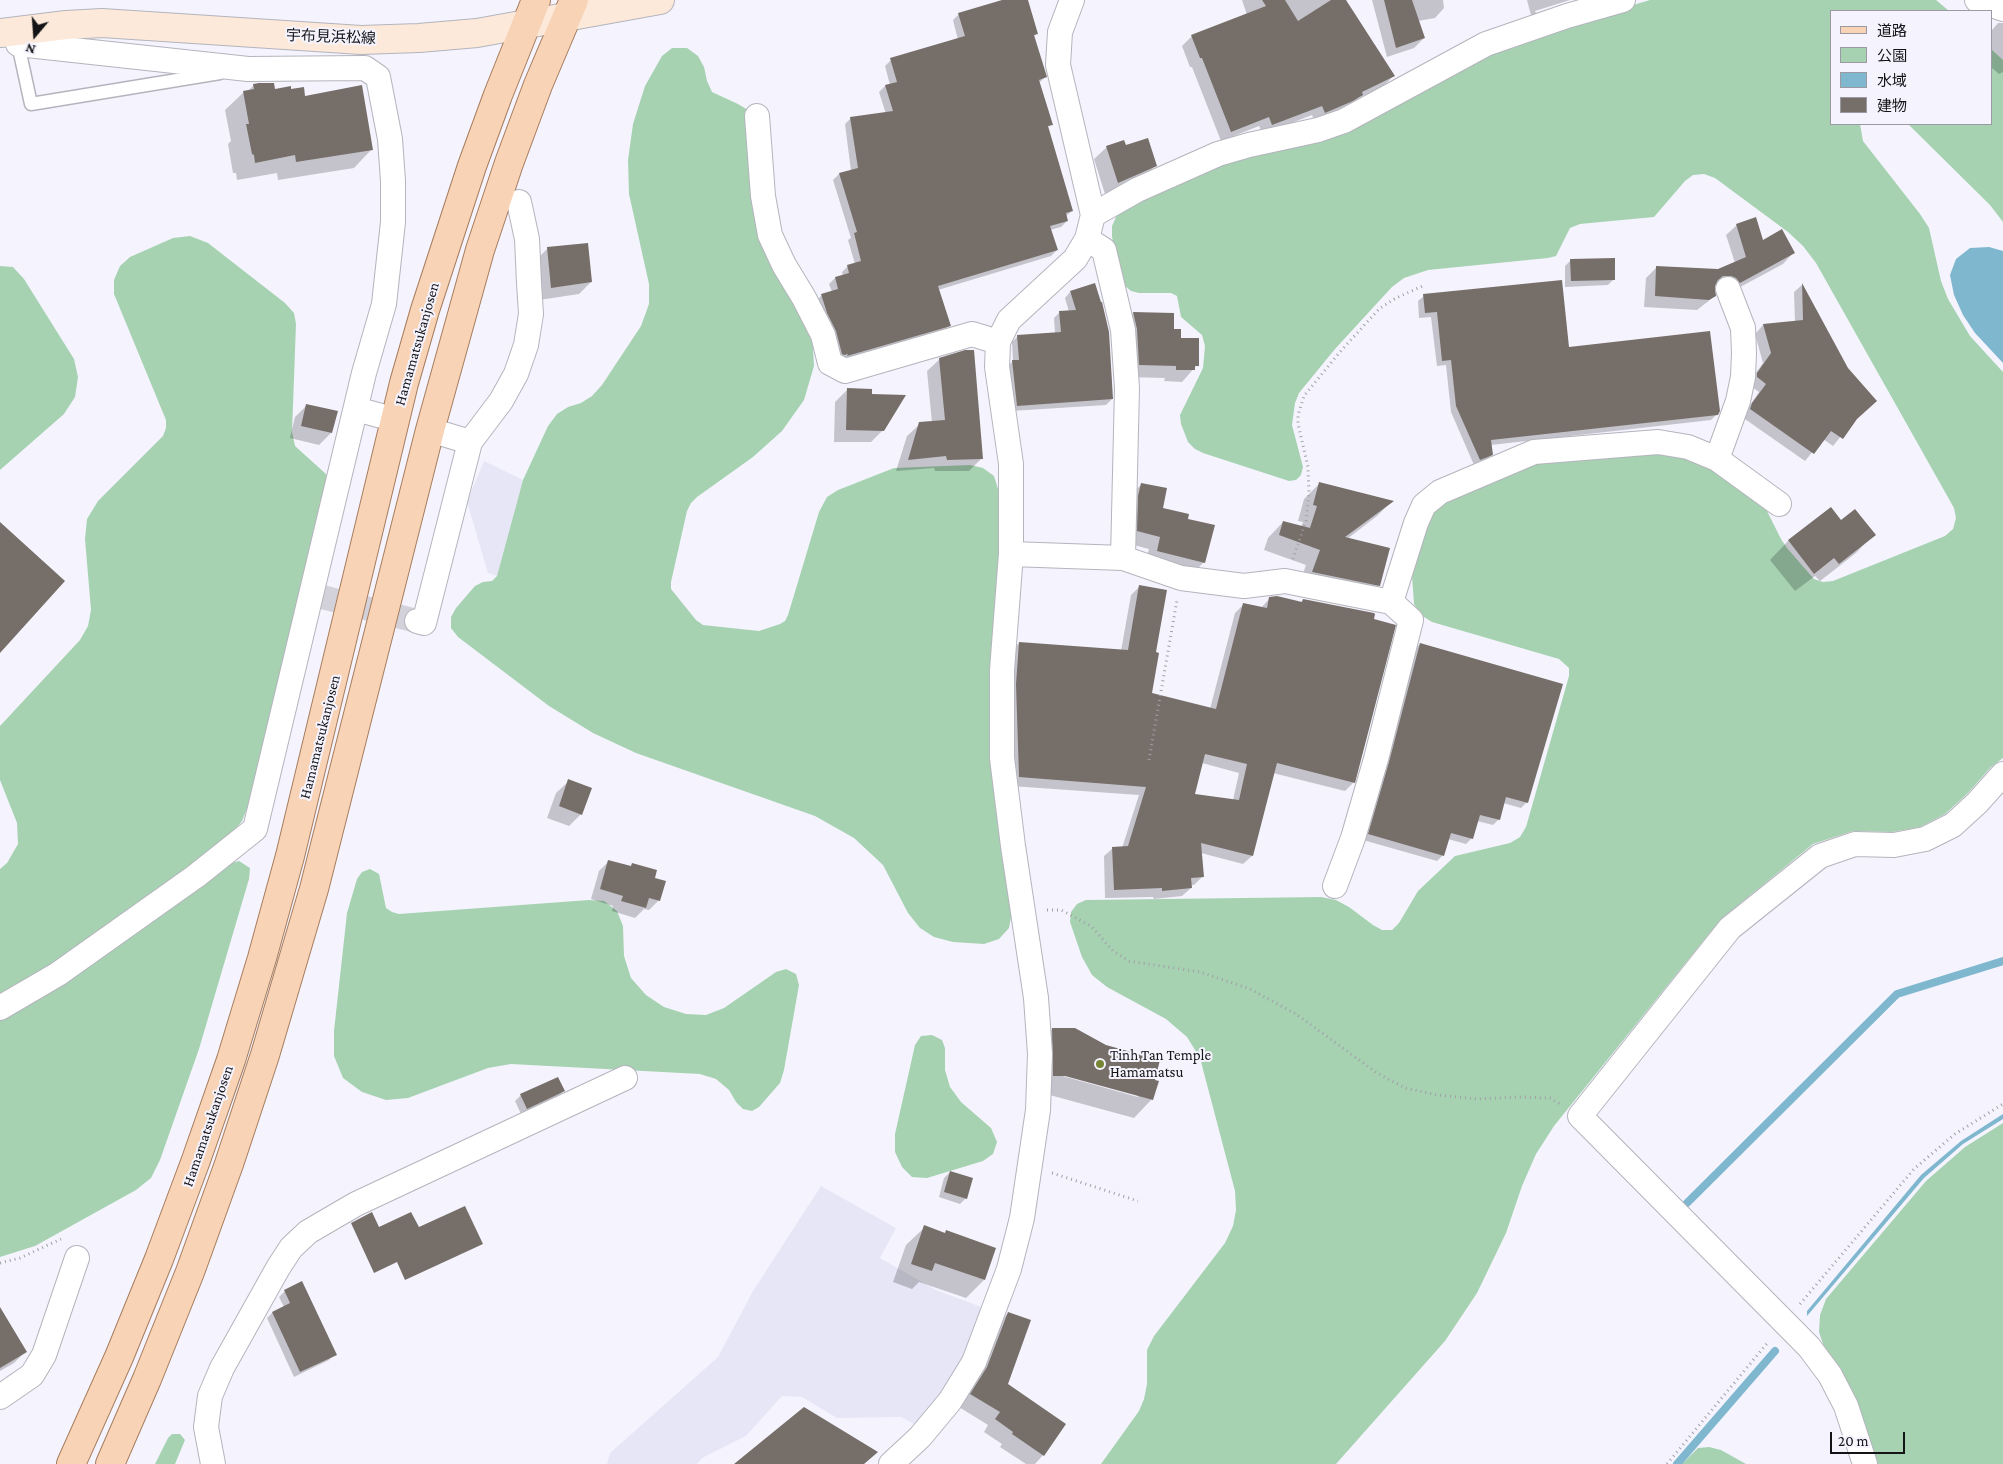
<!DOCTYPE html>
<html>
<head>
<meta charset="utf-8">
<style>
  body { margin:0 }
  #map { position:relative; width:2003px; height:1464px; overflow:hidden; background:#f5f4fe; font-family:"Crimson Pro","Noto Sans JP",serif }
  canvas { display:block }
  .legend { position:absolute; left:1830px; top:10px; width:162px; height:115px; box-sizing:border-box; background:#f5f4fe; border:1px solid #9b9aa2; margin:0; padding:6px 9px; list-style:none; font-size:15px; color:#141417 }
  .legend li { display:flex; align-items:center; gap:10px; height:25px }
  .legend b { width:25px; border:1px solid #9b9aa2 }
  .north { position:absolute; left:10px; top:10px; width:50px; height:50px; -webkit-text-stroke:4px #f5f4fe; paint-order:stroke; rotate:198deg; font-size:14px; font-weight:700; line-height:20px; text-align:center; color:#141417 }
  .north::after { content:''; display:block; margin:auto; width:18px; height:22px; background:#141417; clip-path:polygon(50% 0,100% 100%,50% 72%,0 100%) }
  .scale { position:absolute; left:1830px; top:1432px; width:75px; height:22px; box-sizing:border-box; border:2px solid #141417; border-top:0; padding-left:6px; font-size:15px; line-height:18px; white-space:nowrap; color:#141417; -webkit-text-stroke:4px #f5f4fe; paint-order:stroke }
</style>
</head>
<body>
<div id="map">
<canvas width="2003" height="1464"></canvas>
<ul class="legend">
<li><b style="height:6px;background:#f8d3b6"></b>道路</li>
<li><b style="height:14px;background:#a6d2b2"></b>公園</li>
<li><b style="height:14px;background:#7fb7cf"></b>水域</li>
<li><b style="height:14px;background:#766e69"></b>建物</li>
</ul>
<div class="north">N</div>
<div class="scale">20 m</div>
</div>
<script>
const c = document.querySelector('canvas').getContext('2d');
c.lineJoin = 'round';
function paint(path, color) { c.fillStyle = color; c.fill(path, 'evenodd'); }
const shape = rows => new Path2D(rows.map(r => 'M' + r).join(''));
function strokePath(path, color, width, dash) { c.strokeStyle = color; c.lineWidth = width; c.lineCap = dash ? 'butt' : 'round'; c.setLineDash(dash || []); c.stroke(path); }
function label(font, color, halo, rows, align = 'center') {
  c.font = font + ' "Crimson Pro","Noto Sans JP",serif'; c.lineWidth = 4; c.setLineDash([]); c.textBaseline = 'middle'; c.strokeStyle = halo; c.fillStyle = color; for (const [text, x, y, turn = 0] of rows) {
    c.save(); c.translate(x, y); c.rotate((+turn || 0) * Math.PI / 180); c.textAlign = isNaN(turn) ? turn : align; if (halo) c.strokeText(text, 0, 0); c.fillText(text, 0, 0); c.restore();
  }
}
const built = shape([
  [484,461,523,480,497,576,488,573,467,502],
  [821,1186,896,1228,880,1258,936,1290,984,1308,964,1357,941,1395,916,1425,901,1417,837,1418,802,1397,782,1396,746,1436,702,1458,697,1464,607,1464,610,1453,718,1357,753,1291]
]);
const green = shape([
  [1650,0,1936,0,1949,11,1832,11,1832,124,1860,124,1863,141,1920,214,1929,228,1941,281,1948,299,1970,336,2003,372,2003,758,1991,767,1967,794,1945,814,1920,827,1892,832,1853,831,1813,844,1721,919,1554,1126,1536,1154,1522,1186,1506,1233,1477,1293,1445,1341,1336,1464,1101,1464,1139,1411,1144,1399,1147,1384,1147,1350,1154,1336,1225,1243,1233,1226,1236,1210,1235,1191,1200,1058,1187,1037,1166,1019,1107,987,1092,975,1082,957,1070,922,1071,912,1077,904,1086,900,1321,897,1336,900,1349,907,1373,925,1382,930,1392,930,1399,923,1418,891,1455,856,1510,843,1520,837,1526,827,1569,676,1569,668,1559,659,1432,622,1421,615,1414,604,1412,576,1432,511,1445,500,1537,461,1658,452,1686,457,1712,467,1766,509,1781,539,1787,548,1814,579,1823,582,1833,581,1945,536,1953,529,1956,518,1954,508,1816,263,1803,246,1788,232,1715,178,1704,174,1693,175,1685,181,1654,217,1580,224,1570,228,1556,256,1548,258,1428,270,1404,278,1392,287,1335,349,1299,393,1295,403,1292,425,1303,467,1301,475,1296,480,1289,481,1203,453,1195,449,1188,442,1181,424,1180,415,1203,368,1205,346,1202,335,1181,317,1177,296,1171,293,1139,293,1131,291,1125,286,1121,279,1112,237,1112,226,1117,215,1124,207,1489,51,1569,24],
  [672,48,687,48,698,56,704,67,707,81,712,92,738,104,748,110,757,196,812,331,814,366,804,400,782,431,753,457,697,497,691,503,687,511,671,582,671,589,696,620,703,625,759,631,780,624,785,621,788,615,819,512,827,497,838,490,894,468,970,465,983,468,994,476,998,489,1012,912,1009,928,999,939,984,944,953,942,934,937,920,928,908,913,883,865,854,838,815,816,636,753,593,733,549,706,458,637,451,628,451,617,456,608,475,586,483,582,492,581,497,576,523,480,548,426,557,414,568,407,581,403,592,396,602,385,641,326,649,304,649,284,629,194,628,160,633,124,645,86,662,56],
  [1992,50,2003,60,2003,222,1990,205,1908,124,1992,124],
  [190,236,208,243,285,303,294,313,296,324,292,432,295,446,326,474,327,485,248,806,242,821,232,833,189,867,52,964,0,995,0,869,7,863,18,844,17,823,0,780,0,726,80,640,88,626,91,610,85,539,87,519,98,501,163,436,166,428,166,420,114,294,114,280,120,266,130,257,173,238],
  [0,266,13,267,24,279,74,359,78,377,75,397,64,414,0,470],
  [239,861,250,868,249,879,199,1049,160,1160,151,1178,136,1190,35,1246,0,1257,0,1020,11,1015,228,864],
  [370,869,379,874,386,908,392,912,399,914,589,900,604,901,617,911,623,926,624,956,631,978,646,995,664,1007,686,1014,706,1015,724,1008,776,972,786,969,796,974,799,985,784,1070,780,1083,759,1107,752,1111,743,1109,736,1102,729,1090,716,1079,700,1074,511,1064,488,1068,408,1098,386,1100,362,1092,343,1078,334,1056,334,1031,347,913,357,879,362,872],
  [932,1035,942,1040,945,1048,945,1070,950,1087,961,1102,991,1128,997,1142,993,1154,983,1161,927,1178,912,1177,902,1167,895,1152,895,1134,915,1045,921,1036],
  [2003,1123,2003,1464,1877,1464,1856,1402,1825,1350,1819,1332,1820,1315,1826,1299,1926,1181,1965,1147],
  [172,1434,180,1434,185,1440,175,1464,155,1464,168,1438],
  [1709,1447,1721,1450,1746,1464,1682,1464,1698,1448]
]);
const water = shape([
  [1989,247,2003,251,2003,363,1975,333,1963,315,1954,295,1950,275,1956,259,1970,248],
  [2003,1114,2003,1119,1963,1144,1924,1178,1807,1316,1807,1311,1921,1175,1961,1141]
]);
const shadow = shape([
  [1006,0,1027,0,1037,33,1033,37,1045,77,1039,83,1051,124,1047,128,1072,211,1065,217,1067,221,1061,227,1050,230,1057,250,1051,256,938,290,949,326,943,332,842,361,816,301,822,295,832,292,829,284,835,278,843,276,842,272,848,266,855,264,848,240,851,238,833,180,839,174,851,171,845,124,851,118,886,114,879,92,885,86,890,85,885,66,891,60,958,40,953,20,959,14],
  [1242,0,1345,0,1393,76,1384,86,1358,98,1351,105,1315,122,1312,115,1263,134,1259,126,1221,141,1192,67,1190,67,1182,46,1192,36,1247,15],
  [1372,0,1443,0,1444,8,1435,18,1418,21,1424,38,1414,48,1387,57],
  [1527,0,1570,0,1535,11,1536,13,1579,0,1585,0,1532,19],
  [1998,23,2003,23,2003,72,1999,74,1992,68,1992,30],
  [254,85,274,91,290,91,304,97,372,149,354,168,278,180,277,173,237,180,236,173,233,173,228,144,231,141,225,110,244,92,248,91],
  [1107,147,1125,147,1155,166,1143,178,1105,194,1094,159],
  [1737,225,1762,241,1793,253,1783,264,1729,293,1719,286,1713,286,1715,296,1697,310,1644,307,1646,278,1657,267,1718,270,1735,263,1726,235],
  [548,248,591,282,579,294,539,300,536,260],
  [1571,260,1614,279,1608,285,1565,287,1565,266],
  [1802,285,1847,369,1854,420,1833,446,1823,439,1805,461,1742,417,1759,392,1749,385,1749,382,1763,363,1755,334,1763,325,1795,322,1794,292],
  [1070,292,1112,399,1106,405,1011,411,1007,367,1013,361,1012,342,1018,336,1055,333,1054,318,1060,312,1069,312,1065,298],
  [1424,296,1568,349,1717,414,1711,420,1491,445,1492,454,1486,460,1474,465,1451,412,1446,365,1437,366,1431,317,1419,318,1418,301],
  [1133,313,1172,330,1179,339,1197,365,1182,382,1164,381,1165,378,1127,377,1121,326],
  [940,359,982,458,969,471,935,471,934,468,896,471,907,436,920,424,932,423,927,371],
  [847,390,883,430,871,442,834,442,835,402],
  [307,405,331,433,319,445,290,438,295,417],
  [1142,484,1161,508,1186,520,1204,562,1192,574,1145,563,1149,549,1126,543,1129,496],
  [1319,484,1392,501,1377,516,1347,539,1379,585,1364,601,1298,588,1306,565,1264,550,1268,538,1283,522,1301,527,1303,522,1298,521,1304,499],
  [1830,508,1841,521,1874,534,1856,553,1820,581,1815,576,1795,591,1770,560,1788,541],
  [1140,586,1154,653,1151,693,1210,709,1235,613,1243,605,1261,608,1270,598,1300,603,1303,600,1354,782,1345,791,1273,773,1252,856,1243,864,1201,853,1203,876,1194,885,1190,885,1191,888,1182,896,1154,899,1153,897,1105,898,1104,856,1113,848,1122,848,1139,795,1011,786,1011,652,1019,643,1121,651,1131,595],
  [1202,763,1239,773,1233,800,1194,795],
  [1420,644,1527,802,1521,808,1503,803,1499,819,1493,825,1477,821,1472,838,1466,844,1448,839,1443,855,1437,861,1363,840,1414,650],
  [569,781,581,814,569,826,547,818,556,793],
  [609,861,630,867,632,864,653,879,659,900,649,910,644,909,635,918,612,911,613,906,591,899,599,871],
  [1052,1029,1105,1046,1153,1081,1152,1099,1134,1118,1046,1094,1034,1048],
  [1059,1073,1138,1094,1138,1097,1059,1075],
  [563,1091,558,1097,521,1114,515,1101,521,1095],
  [950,1172,966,1198,960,1204,939,1197,944,1178],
  [925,1227,944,1234,984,1280,966,1298,919,1282,912,1289,893,1282,906,1245],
  [285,1291,335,1354,329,1360,294,1377,267,1318,272,1313,284,1307,279,1297],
  [0,1309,25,1352,14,1363,0,1371],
  [1008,1313,1007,1385,1043,1455,1035,1464,1026,1464,1000,1447,1002,1444,984,1432,988,1425,959,1407,996,1325]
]);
const stream = shape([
  [1687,1203,1897,994,2003,961],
  [1677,1464,1775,1351]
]);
const building = shape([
  [1002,0,1028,0,1038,34,1034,35,1047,77,1039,80,1053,125,1048,126,1073,211,1066,213,1068,221,1050,226,1058,250,938,286,951,326,847,356,848,354,844,355,842,354,836,331,827,313,821,294,838,289,835,277,849,273,847,265,861,261,854,233,857,232,839,173,858,168,850,117,893,111,885,85,897,82,890,58,965,36,958,13],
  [1262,0,1285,0,1298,21,1331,0,1346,0,1395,76,1362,92,1363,95,1353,101,1325,113,1322,106,1272,125,1269,117,1231,132,1202,58,1200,58,1191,35,1266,6],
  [1384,0,1412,0,1425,38,1396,48],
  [259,83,274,83,275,89,291,86,291,89,304,87,305,96,362,85,373,150,296,162,295,155,255,163,254,155,252,154,246,124,249,124,243,91,254,89,253,84],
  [1148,138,1157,166,1118,183,1106,146,1124,140,1126,145],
  [1756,217,1763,240,1782,229,1795,253,1740,283,1736,278,1731,276,1723,276,1718,280,1715,286,1716,296,1709,300,1655,296,1656,266,1718,269,1746,257,1736,224],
  [588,243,592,282,551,288,547,247],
  [1615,258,1615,280,1571,281,1570,259],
  [1562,280,1569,347,1710,331,1720,411,1718,415,1491,440,1493,455,1480,460,1456,406,1451,360,1442,361,1437,312,1425,313,1423,294],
  [1095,283,1101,302,1102,302,1109,332,1113,399,1017,406,1012,360,1019,360,1017,335,1061,332,1059,311,1076,310,1070,291],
  [1802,283,1848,368,1877,401,1857,419,1843,439,1831,431,1814,454,1750,409,1752,403,1766,384,1757,377,1757,373,1771,353,1763,324,1803,320],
  [1133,312,1174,313,1174,329,1181,329,1181,338,1199,338,1199,366,1195,366,1195,370,1176,370,1176,366,1139,365,1137,329],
  [965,350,974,350,983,459,947,460,946,456,908,460,919,422,945,420,939,358],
  [847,388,872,389,872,394,906,395,884,431,846,430],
  [306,404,338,411,332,433,301,426],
  [1319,482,1394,501,1345,537,1390,548,1380,586,1312,572,1320,550,1279,535,1283,521,1310,528,1317,506,1313,505],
  [1141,483,1167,488,1163,508,1189,514,1188,519,1215,525,1205,563,1157,551,1160,537,1137,531,1138,496],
  [1831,507,1841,520,1855,509,1876,535,1839,564,1834,558,1814,574,1788,540],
  [0,522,65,581,0,653],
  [1139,585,1167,590,1156,652,1159,653,1152,693,1216,709,1243,603,1267,608,1269,597,1277,596,1302,602,1303,599,1374,613,1375,614,1374,619,1396,625,1355,783,1277,763,1253,856,1201,843,1204,877,1191,878,1192,888,1162,891,1162,888,1114,890,1112,847,1128,846,1146,787,1019,777,1016,684,1019,642,1128,650],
  [1205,754,1247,764,1239,800,1195,794],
  [1420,643,1563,684,1528,803,1506,797,1500,820,1480,815,1473,839,1451,833,1444,856,1368,834,1389,762],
  [568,779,592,788,582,815,559,806],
  [608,860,631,866,632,863,657,870,655,878,666,881,660,901,649,898,646,908,621,901,623,896,600,889],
  [1052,1028,1075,1028,1106,1045,1160,1060,1155,1080,1159,1081,1153,1100,1065,1076,1053,1076],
  [558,1077,565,1091,527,1109,520,1094],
  [950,1171,973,1178,967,1199,944,1192],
  [465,1206,483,1244,405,1280,397,1262,374,1273,351,1223,372,1212,379,1227,411,1212,419,1227],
  [924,1225,945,1233,946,1230,996,1248,985,1280,935,1263,932,1271,911,1264],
  [302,1281,337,1355,300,1372,272,1312,290,1303,284,1290],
  [0,1307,27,1352,0,1368],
  [1008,1312,1031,1320,1008,1384,1066,1424,1044,1456,1012,1434,1013,1432,995,1419,1000,1412,970,1394,987,1367],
  [804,1407,878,1452,864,1464,734,1464]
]);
const minorTunnel = shape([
  [322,597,417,621]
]);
const path = shape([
  [1293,559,1306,521,1309,494,1308,467,1298,424,1298,415,1304,396,1339,353,1379,309,1396,298,1425,285],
  [1149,760,1177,600],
  [1047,910,1061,910,1091,926,1113,951,1129,961,1200,972,1250,989,1296,1014,1377,1073,1405,1088,1437,1095,1477,1099,1518,1097,1550,1098,1560,1104],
  [1052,1173,1138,1201],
  [0,1263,20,1258,61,1239],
  [1800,1304,1914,1169,1955,1134,2003,1104],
  [1667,1464,1769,1341]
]);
const service = shape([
  [18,44,31,104,220,73]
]);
const minor = shape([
  [1977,0,2003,9],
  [757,116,763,196,770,235,784,265,804,298,823,335,830,363,845,371,972,334,998,342],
  [1093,215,1137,190,1218,154,1249,145,1318,130,1344,121,1486,44,1567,16,1623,0],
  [1087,239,1104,250,1123,330,1127,388,1123,558],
  [356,409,396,420],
  [430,430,470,442],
  [1717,459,1738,401,1743,377,1744,353,1743,328,1728,289],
  [1011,554,1123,558,1181,578,1244,586,1285,581,1391,602,1416,523,1424,505,1440,492,1534,452,1658,442,1688,447,1717,459,1779,504],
  [417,621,424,623,470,442,501,401,516,374,526,345,531,314,529,283,527,239,519,202],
  [1335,886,1353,838,1376,759,1411,620,1391,602],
  [0,1008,58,974,196,876,255,829,364,373,384,304,393,222,393,181,390,139,378,77,365,68,248,69,18,44,15,31],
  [0,1397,32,1375,44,1355,77,1258],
  [213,1464,206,1427,210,1396,222,1368,278,1268,291,1248,308,1232,356,1204,625,1078],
  [891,1464,920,1437,950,1401,974,1362,1009,1269,1022,1218,1038,1110,1040,1054,1036,998,1013,846,1002,758,1002,670,1011,554,1011,464,997,367,998,342,1009,320,1075,259,1087,239,1093,215,1058,65,1060,32,1072,0],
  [1865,1464,1846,1406,1830,1375,1809,1347,1580,1116,1730,928,1820,856,1855,844,1894,845,1925,839,1953,825,1977,803,2003,774]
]);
const secondary = shape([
  [0,33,66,25,102,23,361,40,419,38,477,33,660,0]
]);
const primary = shape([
  [71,1464,119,1357,159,1259,196,1160,231,1060,262,958,290,856,404,383,425,310,472,166,498,95,536,0],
  [110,1464,147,1379,190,1272,229,1164,265,1055,314,889,430,430,480,250,509,163,538,85,574,0]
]);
const markers = [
  [1100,1064,5,"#768534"]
];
const streetNames = [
  ["宇布見浜松線",331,37,2],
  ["Hamamatsukanjosen",417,344,-74],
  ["Hamamatsukanjosen",320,737,-76],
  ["Hamamatsukanjosen",208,1126,-71]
];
const poiNames = [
  ["Tinh Tan Temple",1110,1055],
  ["Hamamatsu",1110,1072]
];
paint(built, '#e6e6f6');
paint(green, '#a6d2b2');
paint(water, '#7fb7cf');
paint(shadow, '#0003');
strokePath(stream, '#7fb7cf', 8);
paint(building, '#766e69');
strokePath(minorTunnel, '#d3d2db', 24, [24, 12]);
strokePath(service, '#b4b4bd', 15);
strokePath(minor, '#b4b4bd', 26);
strokePath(secondary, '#b4b4bd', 30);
strokePath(primary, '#a67d5e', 30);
strokePath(path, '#a0a0a7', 3, [1, 4]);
strokePath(service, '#fff', 12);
strokePath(minor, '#fff', 24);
strokePath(secondary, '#fce9da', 28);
strokePath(primary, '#f8d3b6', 28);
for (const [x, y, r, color] of markers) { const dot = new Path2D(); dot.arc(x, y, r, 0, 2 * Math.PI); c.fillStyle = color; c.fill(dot); strokePath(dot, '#f5f4fe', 2); }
label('15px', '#141417', '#f5f4fe', streetNames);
label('15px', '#141417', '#f5f4fe', poiNames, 'left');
</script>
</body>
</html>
